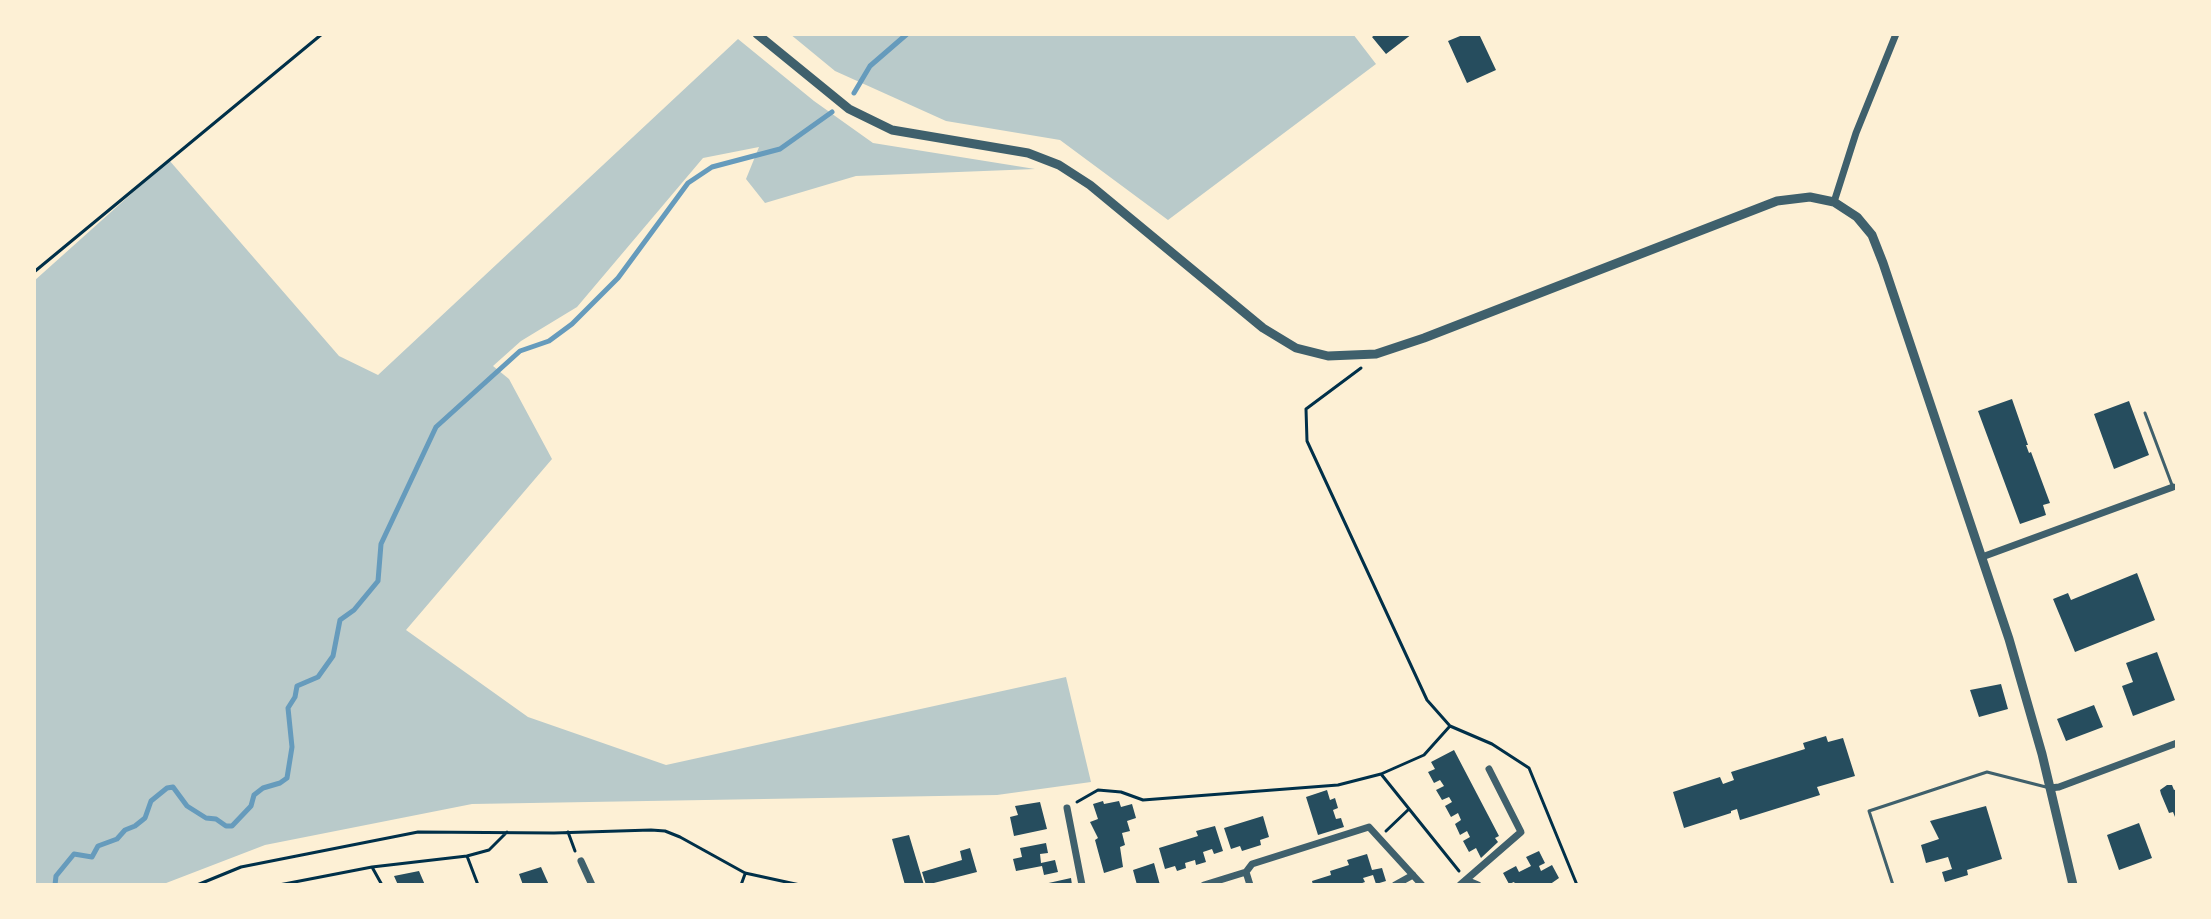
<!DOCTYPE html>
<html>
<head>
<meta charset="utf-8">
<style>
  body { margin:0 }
  #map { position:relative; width:2211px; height:919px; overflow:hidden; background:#fdf0d5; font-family:"Fira Sans Condensed",sans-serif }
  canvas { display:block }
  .frame { position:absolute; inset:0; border:36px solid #fdf0d5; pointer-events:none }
</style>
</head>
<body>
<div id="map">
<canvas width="2211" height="919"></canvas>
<div class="frame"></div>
</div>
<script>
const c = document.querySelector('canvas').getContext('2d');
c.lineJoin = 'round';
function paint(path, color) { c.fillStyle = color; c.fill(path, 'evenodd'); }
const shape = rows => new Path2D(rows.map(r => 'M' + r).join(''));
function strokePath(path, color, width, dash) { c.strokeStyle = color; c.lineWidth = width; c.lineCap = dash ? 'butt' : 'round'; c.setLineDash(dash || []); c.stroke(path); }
const green = shape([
  [790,34,1353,34,1376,64,1168,220,1060,140,946,121,835,71],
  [738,39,814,101,873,143,1035,169,856,176,765,203,746,179,759,147,703,158,577,307,521,341,493,366,509,379,552,459,406,630,528,717,666,765,1066,677,1091,782,997,795,472,804,265,845,161,885,34,885,34,281,169,160,339,356,378,375]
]);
const stream = shape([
  [854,93,870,66,907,34],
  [55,885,56,876,74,854,92,857,98,846,117,839,125,830,135,826,145,818,151,801,167,788,173,787,187,806,206,818,216,819,226,826,232,826,251,806,254,795,263,788,280,783,287,778,292,747,288,708,295,697,297,686,318,677,333,656,340,620,354,610,378,581,381,544,436,427,520,351,549,341,572,324,618,278,688,183,712,167,780,149,832,112]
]);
const building = shape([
  [1376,34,1412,34,1386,54,1372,37],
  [1465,34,1479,34,1496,70,1467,83,1448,41],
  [2012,399,2028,445,2026,445,2029,453,2031,452,2050,503,2043,505,2046,515,2020,524,1978,411],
  [2129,401,2149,455,2114,469,2094,414],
  [2137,573,2155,620,2075,652,2053,599,2068,593,2071,600],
  [2157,652,2175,700,2133,716,2122,686,2133,682,2126,663],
  [2001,684,2008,709,1979,717,1970,690],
  [2094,705,2103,727,2066,741,2057,719],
  [1826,736,1828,742,1843,738,1855,776,1817,787,1820,795,1740,820,1737,809,1731,811,1731,813,1684,828,1673,792,1720,777,1723,784,1734,780,1731,772,1805,749,1803,743],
  [1454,750,1499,836,1495,838,1498,842,1481,858,1476,848,1469,852,1463,841,1470,837,1467,831,1460,835,1455,824,1461,820,1458,813,1451,817,1445,806,1452,802,1449,797,1442,800,1436,790,1444,786,1440,780,1434,783,1428,772,1435,769,1431,762],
  [2167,785,2172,785,2174,790,2177,789,2177,822,2173,812,2169,813,2161,794,2160,790],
  [1327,790,1330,800,1335,798,1338,808,1333,810,1336,819,1341,818,1344,827,1318,835,1306,797],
  [1103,801,1104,804,1119,801,1121,807,1132,804,1136,818,1127,821,1130,831,1122,833,1125,845,1120,847,1123,867,1104,873,1095,840,1098,838,1090,822,1098,819,1093,804],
  [1040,802,1047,829,1014,836,1010,817,1018,815,1015,806],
  [1986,806,2002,859,1967,870,1968,875,1945,882,1942,872,1952,869,1948,857,1926,863,1921,845,1939,839,1930,821],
  [1263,816,1269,837,1260,840,1261,845,1242,851,1240,846,1231,849,1224,828],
  [2139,823,2152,858,2119,870,2107,835],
  [1215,826,1223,851,1214,854,1212,849,1203,852,1206,862,1196,865,1195,860,1185,863,1186,868,1177,871,1175,866,1165,869,1159,848,1198,836,1196,831],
  [909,835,924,885,905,885,892,839],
  [1046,843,1048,853,1040,854,1041,863,1055,860,1058,872,1044,875,1042,866,1016,871,1013,859,1022,857,1020,848],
  [970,848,977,872,926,885,922,872,962,860,960,851],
  [1539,851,1545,863,1539,866,1541,871,1552,865,1559,878,1549,885,1516,885,1514,882,1509,884,1503,873,1516,866,1519,872,1531,866,1526,857],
  [1367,854,1372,870,1382,868,1386,881,1376,884,1373,875,1363,878,1365,882,1357,885,1313,885,1312,881,1331,875,1330,871,1349,865,1347,860],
  [1154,863,1160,885,1137,885,1133,870],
  [541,867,549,885,523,885,519,874],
  [419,871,425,885,398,885,394,876],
  [1071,878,1072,885,1044,885,1044,884]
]);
const path = shape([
  [34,272,322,34],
  [1361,368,1306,409,1307,441,1427,700,1450,726,1492,744,1529,768,1577,885],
  [1381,774,1459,871],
  [1077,802,1098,790,1121,792,1143,800,1338,785,1381,774,1424,755,1450,726],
  [1386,831,1409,809],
  [568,832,575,851],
  [467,856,489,850,507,832],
  [372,867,467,856,478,885],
  [197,885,241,867,418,832,554,833,651,830,665,831,680,837,745,873,800,885],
  [279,885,372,867,382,885],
  [741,885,745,874]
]);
const service = shape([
  [2145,413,2172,485],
  [1893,885,1869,811,1987,772,2046,787]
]);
const minor = shape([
  [1834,202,1856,133,1896,34],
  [1982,557,2173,487],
  [2050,788,2059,787,2177,743],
  [1067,808,1082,885],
  [581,861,592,885],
  [1246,872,1250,885],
  [1466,880,1478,885],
  [1204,885,1246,872,1252,864,1369,827,1422,885],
  [1395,885,1413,875],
  [1460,885,1521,832,1489,769]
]);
const tertiary = shape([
  [757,34,849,109,892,130,1028,153,1059,165,1090,185,1263,328,1296,348,1328,356,1376,354,1424,338,1777,201,1810,197,1834,202,1857,217,1872,235,1883,263,2009,639,2042,754,2073,885]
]);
paint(green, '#b9caca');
strokePath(stream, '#669bbc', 5);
paint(building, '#264d5e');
strokePath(path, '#003049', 3);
strokePath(service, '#3f606c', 3);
strokePath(minor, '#3f606c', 7);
strokePath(tertiary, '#3f606c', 9);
</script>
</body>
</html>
